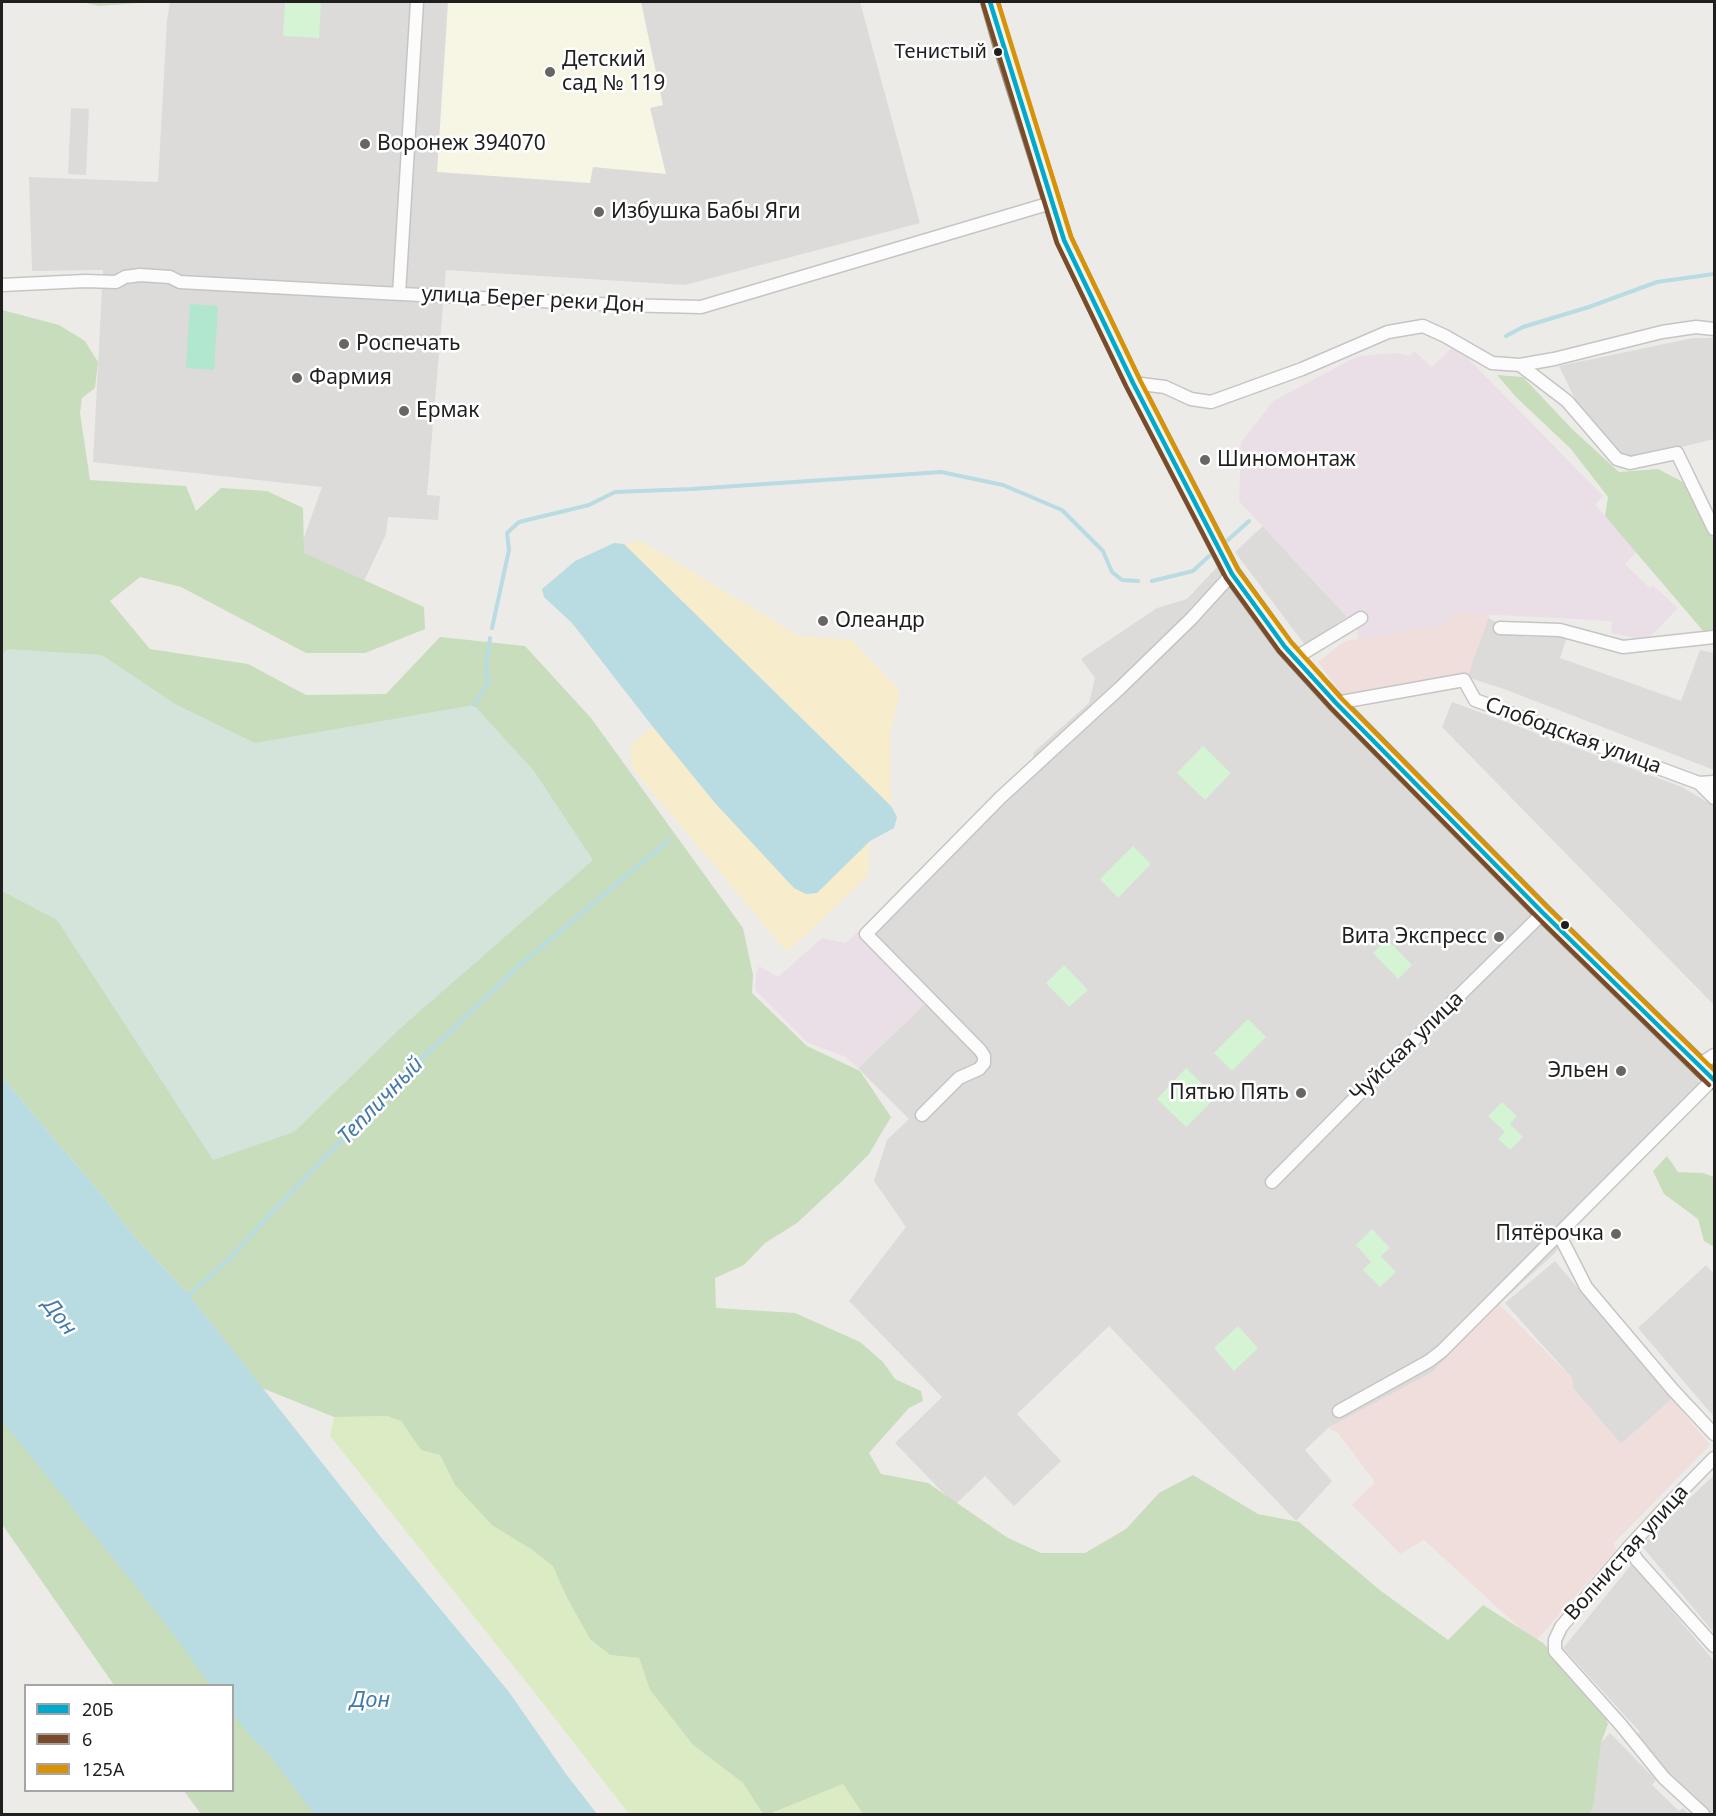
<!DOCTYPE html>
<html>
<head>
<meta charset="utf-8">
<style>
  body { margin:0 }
  #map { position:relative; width:1716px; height:1816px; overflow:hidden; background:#edebe8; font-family:"Noto Sans",sans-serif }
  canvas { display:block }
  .frame { position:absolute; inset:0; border:3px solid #1f1f1f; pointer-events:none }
  .legend { position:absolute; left:24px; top:1684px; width:210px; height:108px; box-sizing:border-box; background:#fff; border:2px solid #a5a5a5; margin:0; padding:8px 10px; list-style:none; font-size:18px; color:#1f1f1f }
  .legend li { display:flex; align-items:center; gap:12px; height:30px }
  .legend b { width:30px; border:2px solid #a5a5a5 }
</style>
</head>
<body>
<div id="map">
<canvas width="1716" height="1816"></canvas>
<div class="frame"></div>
<ul class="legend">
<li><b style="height:8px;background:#00a9ce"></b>20Б</li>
<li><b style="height:8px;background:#7a4b2a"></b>6</li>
<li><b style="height:8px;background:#d79205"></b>125А</li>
</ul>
</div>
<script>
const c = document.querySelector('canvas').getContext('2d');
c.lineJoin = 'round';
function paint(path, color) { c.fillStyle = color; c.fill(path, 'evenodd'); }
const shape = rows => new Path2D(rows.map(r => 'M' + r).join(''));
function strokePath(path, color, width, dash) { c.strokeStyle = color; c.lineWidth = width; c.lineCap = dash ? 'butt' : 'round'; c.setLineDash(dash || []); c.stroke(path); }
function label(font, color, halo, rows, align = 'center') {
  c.font = font + ' "Noto Sans",sans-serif'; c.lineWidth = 5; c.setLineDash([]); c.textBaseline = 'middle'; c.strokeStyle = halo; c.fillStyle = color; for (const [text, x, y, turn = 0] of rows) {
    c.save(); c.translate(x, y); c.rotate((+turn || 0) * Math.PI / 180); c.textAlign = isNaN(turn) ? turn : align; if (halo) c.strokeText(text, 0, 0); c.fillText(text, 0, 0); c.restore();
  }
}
const residential = shape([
  [170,2,860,2,920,223,685,285,446,270,427,495,440,496,438,520,388,517,386,534,359,592,297,557,322,487,93,462,103,270,32,271,29,177,158,182,167,20],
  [71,108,89,109,86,175,68,174],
  [1693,338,1714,338,1714,439,1632,459,1619,457,1578,405,1559,366],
  [1263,526,1347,617,1305,645,1235,552],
  [1217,567,1277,650,1380,758,1405,788,1696,1074,1701,1087,1574,1227,1555,1253,1499,1304,1462,1341,1433,1372,1328,1428,1305,1450,1332,1481,1296,1521,1109,1326,1017,1414,1061,1461,1014,1506,985,1476,955,1505,895,1443,942,1397,849,1301,906,1227,874,1181,887,1140,909,1119,858,1068,926,1003,857,933,1032,760,1034,752,1089,703,1095,678,1081,659,1157,608,1187,599],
  [1488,618,1526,637,1567,637,1560,658,1681,701,1700,650,1714,653,1714,770,1504,689,1467,677],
  [1452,702,1682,787,1714,806,1714,1005,1442,727],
  [1555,1261,1672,1399,1621,1444,1573,1388,1573,1379,1505,1303],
  [1706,1265,1714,1274,1714,1417,1638,1328],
  [1714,1475,1714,1633,1641,1545],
  [1632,1564,1714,1661,1714,1814,1708,1814,1663,1770,1635,1737,1640,1732,1563,1648],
  [1610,1733,1656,1780,1652,1785,1679,1811,1683,1808,1689,1814,1535,1814]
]);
const commercial = shape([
  [1459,613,1490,614,1467,677,1345,698,1318,662,1345,641,1436,627,1436,625,1451,615,1458,615],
  [1499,1304,1573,1379,1573,1388,1621,1444,1672,1399,1710,1445,1614,1543,1616,1550,1535,1642,1424,1540,1400,1554,1352,1505,1375,1482,1338,1433,1328,1428,1433,1372,1462,1341]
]);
const industrial = shape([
  [1455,345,1603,496,1595,505,1637,552,1625,564,1650,588,1653,585,1678,608,1651,636,1641,639,1611,633,1612,621,1459,613,1459,615,1451,615,1450,621,1445,621,1444,624,1437,625,1436,627,1358,639,1357,628,1349,619,1239,501,1241,443,1273,401,1358,356,1397,353,1410,356,1414,351,1432,367],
  [857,933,926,1003,858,1068,846,1057,808,1043,755,990,756,975,759,966,778,977,822,938,845,943]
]);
const education = shape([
  [448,2,641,2,663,105,650,108,666,174,593,167,590,183,437,172]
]);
const grass = shape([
  [387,1416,401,1421,421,1450,440,1455,455,1485,531,1549,554,1566,567,1598,590,1639,610,1655,639,1658,650,1690,693,1745,743,1783,763,1814,629,1814,546,1707,330,1436,334,1417],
  [843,1784,863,1814,769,1814]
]);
const forest = shape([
  [82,2,151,2,99,6],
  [2,310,59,325,85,341,98,362,95,388,82,398,80,413,90,480,186,486,196,511,221,488,267,491,303,508,304,553,424,607,425,629,365,653,306,653,181,587,140,577,110,601,150,649,248,664,306,695,386,694,440,637,525,646,591,718,743,928,753,975,752,993,807,1046,860,1071,891,1117,869,1154,841,1182,797,1223,765,1243,744,1265,715,1278,716,1308,795,1313,860,1342,883,1362,895,1379,921,1391,923,1401,909,1408,869,1453,881,1474,928,1483,1008,1538,1041,1553,1085,1553,1126,1529,1159,1493,1193,1475,1258,1514,1299,1522,1381,1591,1448,1640,1483,1605,1543,1643,1598,1699,1608,1724,1601,1743,1593,1806,1590,1814,863,1814,843,1784,769,1814,763,1814,743,1783,693,1745,650,1690,639,1658,610,1655,590,1639,567,1598,553,1566,531,1549,492,1525,455,1485,440,1455,421,1450,401,1421,387,1416,334,1417,262,1388,189,1295,133,1235,106,1200,2,1077],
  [1497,375,1523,377,1572,429,1619,472,1658,469,1687,484,1714,540,1714,632,1704,632,1605,516,1608,497,1571,449,1516,397],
  [1667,1156,1678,1172,1703,1173,1714,1177,1714,1247,1704,1241,1698,1219,1664,1194,1653,1171],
  [2,1413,218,1685,114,1685,2,1524],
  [233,1704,319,1814,201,1814,184,1791,232,1790]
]);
const wetland = shape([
  [7,649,102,655,175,704,255,743,474,705,534,771,593,860,404,1025,294,1132,213,1160,57,920,2,891,2,655]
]);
const sand = shape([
  [641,541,799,636,852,640,900,691,890,736,891,806,624,544],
  [653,727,715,803,794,888,806,894,817,893,870,841,868,876,787,952,632,768,630,746]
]);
const park = shape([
  [285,2,321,2,319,38,283,36],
  [1203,746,1231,773,1205,800,1177,773],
  [1133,846,1151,864,1118,898,1100,879],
  [1387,939,1412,965,1398,979,1373,953],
  [1064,965,1088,990,1069,1007,1046,983],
  [1248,1019,1266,1037,1232,1071,1214,1053],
  [1186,1068,1216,1097,1186,1127,1157,1099],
  [1502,1102,1517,1116,1510,1124,1523,1137,1510,1150,1498,1139,1505,1132,1488,1116],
  [1372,1229,1390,1248,1381,1256,1396,1272,1380,1287,1363,1270,1371,1262,1356,1245],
  [1238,1326,1258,1348,1234,1371,1214,1348]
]);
const pitch = shape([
  [190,304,218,306,214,370,186,368]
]);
const water = shape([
  [614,543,624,544,891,806,897,817,894,828,870,841,817,893,806,894,794,888,715,803,653,727,572,623,544,597,542,589,575,561],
  [2,1077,106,1200,133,1235,189,1295,380,1536,509,1692,566,1774,597,1814,314,1814,271,1757,249,1735,233,1714,232,1686,210,1685,166,1624,2,1421]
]);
const stream = shape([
  [1506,336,1523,327,1589,307,1657,282,1714,274],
  [1228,540,1249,521],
  [1152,581,1193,571,1209,556],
  [492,628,509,550,507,533,519,522,589,505,615,492,692,489,941,472,1003,485,1062,510,1103,551,1112,572,1122,580,1138,581],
  [474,705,488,683,486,668,490,638],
  [187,1297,230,1258,279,1205,416,1064,523,962,669,840]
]);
const street = shape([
  [2,285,85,281,116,282,125,277,140,275,170,277,180,282,382,293,619,305,701,307,1051,203],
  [399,294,417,2],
  [1520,365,1567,401,1617,459,1630,463,1677,453,1714,529],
  [1133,383,1165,387,1191,399,1211,402,1302,369,1388,332,1423,326,1445,336,1492,363,1520,365,1554,359,1662,332,1696,327,1714,329],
  [1500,628,1560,630,1623,647,1714,637],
  [1295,658,1361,618],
  [1336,703,1464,680,1475,700,1699,783,1714,782],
  [1699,783,1714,798],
  [1699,1065,1714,1055],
  [922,1115,959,1078,979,1069,984,1063,984,1056,980,1050,866,934,1001,797,1120,688,1191,619,1232,574],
  [1272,1182,1355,1098,1543,913],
  [1559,1234,1586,1287,1673,1390,1714,1434],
  [1339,1411,1429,1361,1442,1351,1713,1079],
  [1629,1547,1637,1560,1714,1646],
  [1703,1814,1664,1778,1621,1725,1555,1651,1555,1640,1561,1627,1629,1547,1662,1511,1714,1458]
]);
const secondary = shape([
  [990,2,1003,48,1064,240,1133,383,1232,574,1285,647,1336,703,1543,913,1714,1080]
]);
const bus1 = shape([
  [990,2,1064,240,1133,383,1232,574,1285,647,1336,703,1543,913,1714,1080]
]);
const bus2 = shape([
  [983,4,1057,243,1126,386,1226,578,1279,651,1331,708,1538,918,1709,1085]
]);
const bus3 = shape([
  [998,2,1071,237,1140,380,1238,570,1291,642,1341,698,1548,908,1714,1070]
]);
const markers = [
  [998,52,5,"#1f1f1f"],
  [550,72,6,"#676665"],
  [365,144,6,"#676665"],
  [599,212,6,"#676665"],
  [344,344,6,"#676665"],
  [297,378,6,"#676665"],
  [404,411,6,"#676665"],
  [1205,460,6,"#676665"],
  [823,621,6,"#676665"],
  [1565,925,5,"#1f1f1f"],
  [1499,937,6,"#676665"],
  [1621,1071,6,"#676665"],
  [1301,1093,6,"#676665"],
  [1616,1234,6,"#676665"]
];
const busNames = [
  ["Тенистый",987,52]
];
const poiNames = [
  ["Детский",562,60],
  ["сад № 119",562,84],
  ["Воронеж 394070",377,144],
  ["Избушка Бабы Яги",611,212],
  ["Роспечать",356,344],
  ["Фармия",309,378],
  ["Ермак",416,411],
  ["Шиномонтаж",1217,460],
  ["Олеандр",835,621],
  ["Вита Экспресс",1487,937,"right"],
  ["Эльен",1609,1071,"right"],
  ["Пятью Пять",1289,1093,"right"],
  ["Пятёрочка",1604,1234,"right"]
];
const streetNames = [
  ["улица Берег реки Дон",533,300,3],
  ["Слободская улица",1573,736,20],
  ["Чуйская улица",1407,1047,-44],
  ["Волнистая улица",1627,1553,-48]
];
const waterNames = [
  ["Тепличный",381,1101,-46],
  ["Дон",59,1317,52],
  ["Дон",370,1701]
];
paint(residential, '#dcdbd9');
paint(commercial, '#f0dedc');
paint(industrial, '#ebdfe7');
paint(education, '#f7f5e3');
paint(grass, '#dbecc5');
paint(forest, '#c8ddbb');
paint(wetland, '#d5e4db');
paint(sand, '#f7eccb');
paint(park, '#d4f4d4');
paint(pitch, '#b0e7ce');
paint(water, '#b9dbe2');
strokePath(stream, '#b9dbe2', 4);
strokePath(street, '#c6c5c4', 15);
strokePath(secondary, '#97987e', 20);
strokePath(street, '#fcfcfc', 12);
strokePath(secondary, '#f4f4eb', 16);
strokePath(bus1, '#00a9ce', 4.5);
strokePath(bus2, '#7a4b2a', 4.5);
strokePath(bus3, '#d79205', 4.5);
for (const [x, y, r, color] of markers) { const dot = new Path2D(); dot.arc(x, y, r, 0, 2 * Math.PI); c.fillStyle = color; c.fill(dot); strokePath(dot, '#fff', 2); }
label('20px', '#1f1f1f', '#fff', busNames, 'right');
label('21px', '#1f1f1f', '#fff', poiNames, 'left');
label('21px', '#1f1f1f', '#fff', streetNames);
label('italic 22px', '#437aab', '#fff', waterNames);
</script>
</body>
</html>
